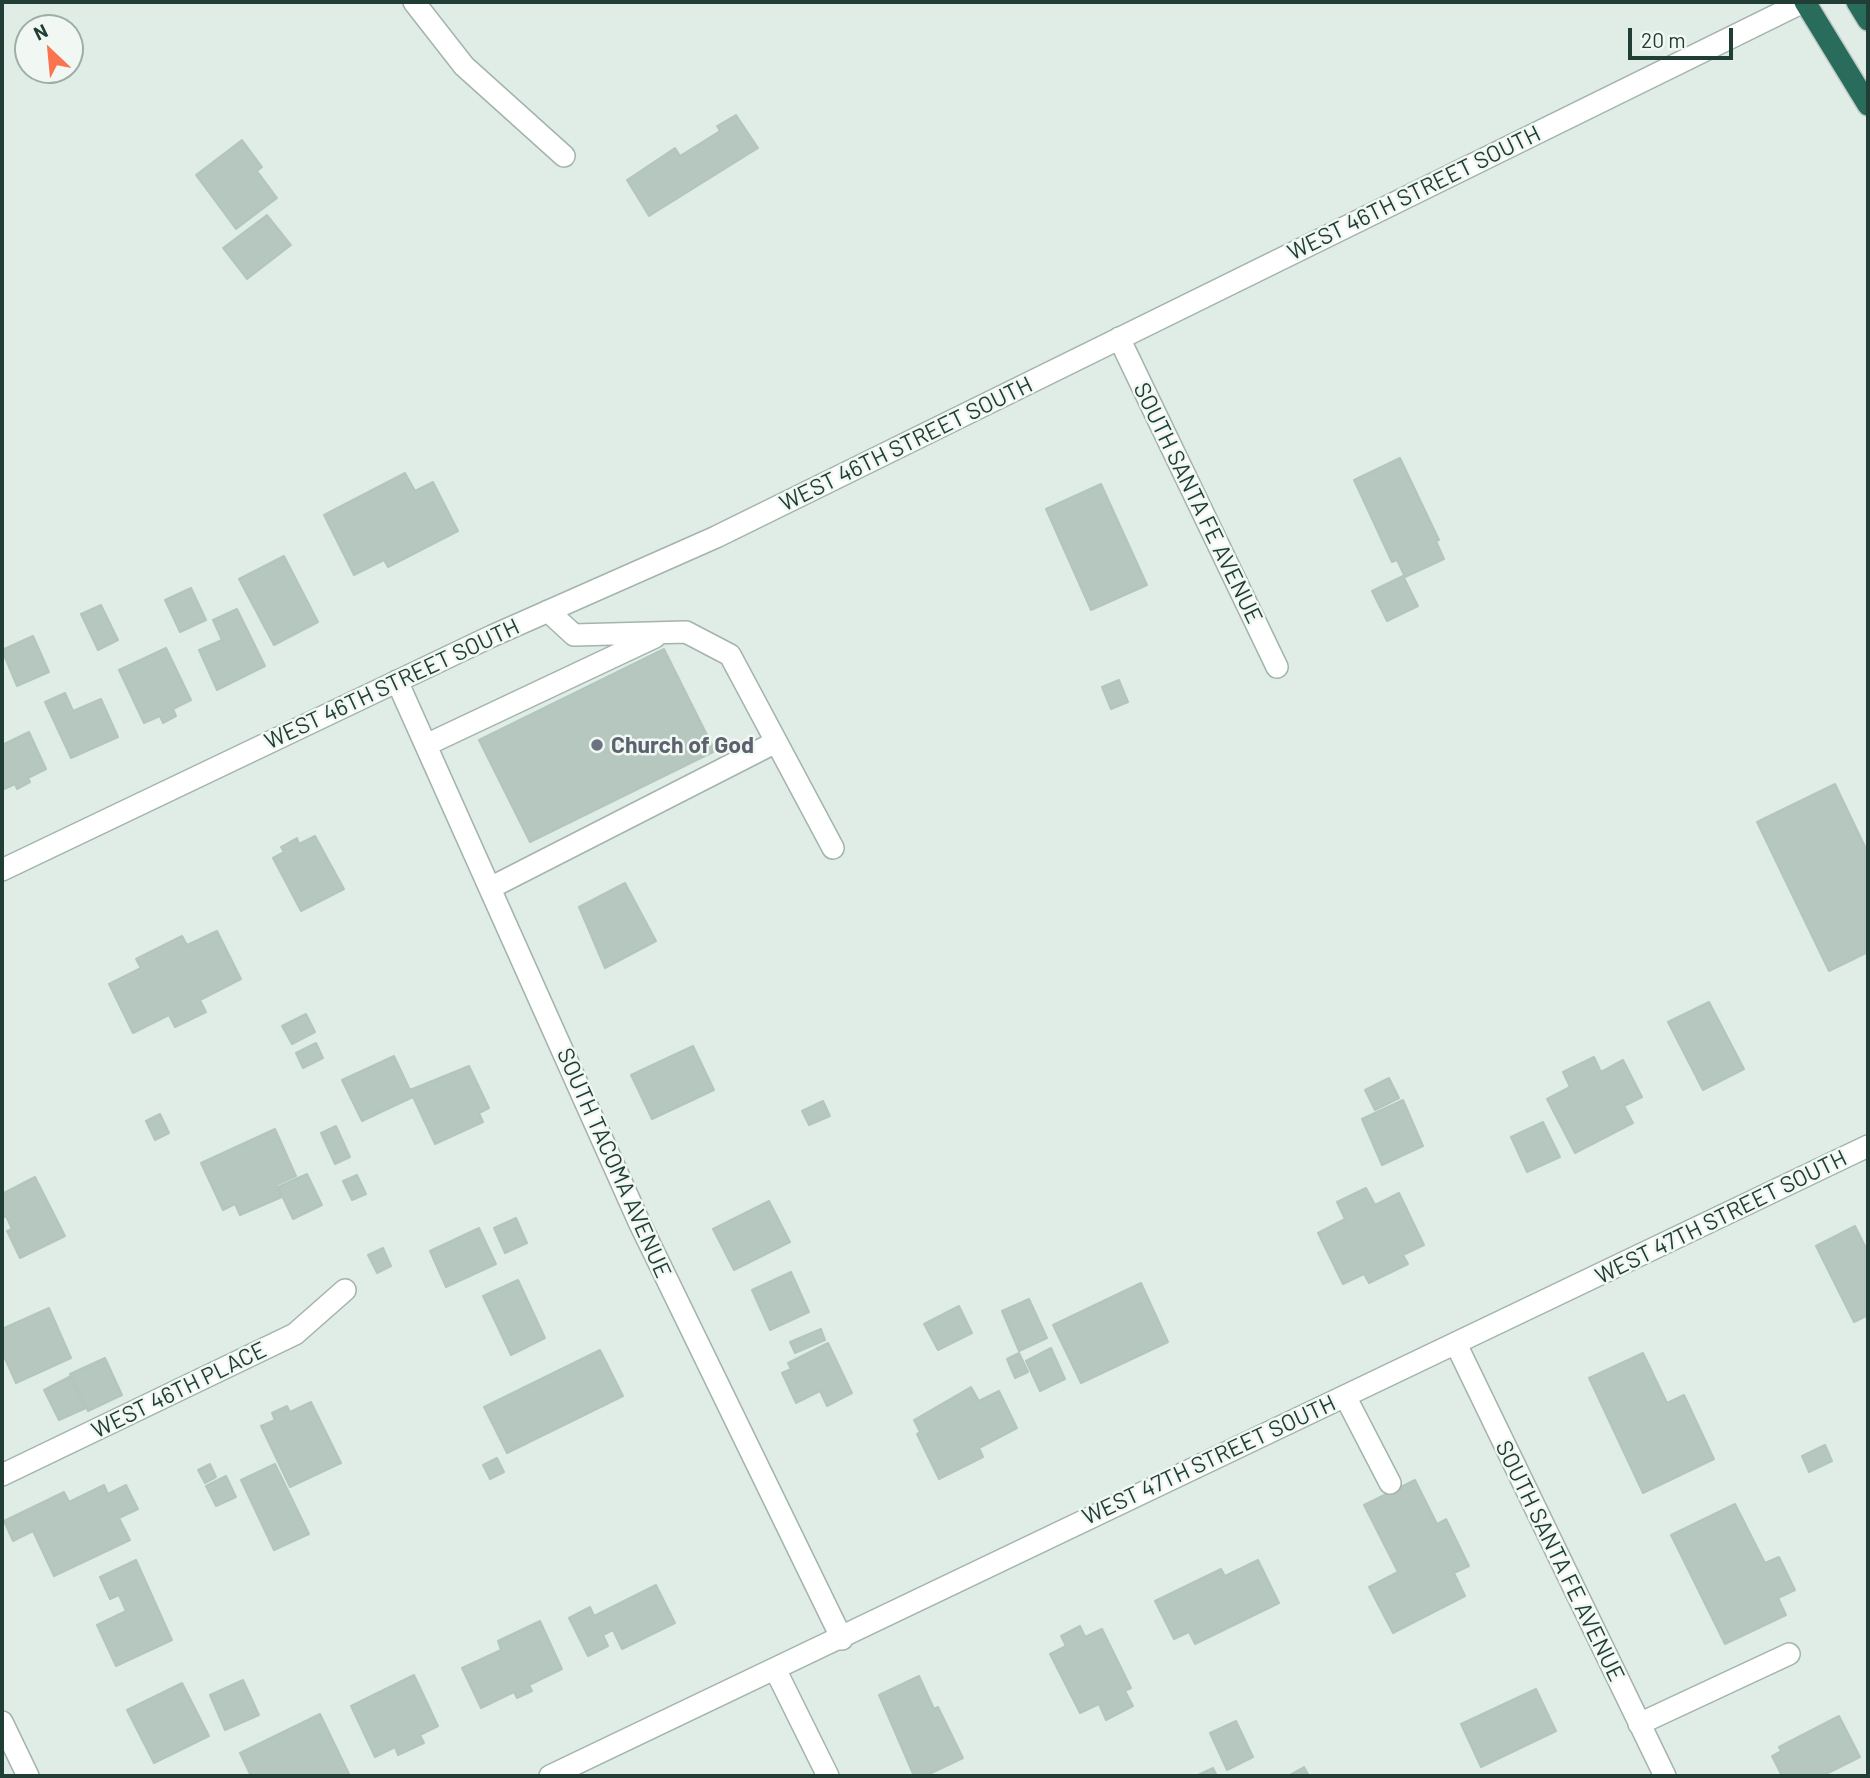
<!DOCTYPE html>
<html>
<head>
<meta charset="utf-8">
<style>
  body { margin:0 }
  #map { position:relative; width:1870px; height:1778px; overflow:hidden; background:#e0ece6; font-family:Barlow,sans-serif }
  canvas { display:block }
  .frame { position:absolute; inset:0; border:4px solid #203e35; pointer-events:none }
  .north { position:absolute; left:14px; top:14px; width:70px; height:70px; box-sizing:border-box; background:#f1f8f4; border:2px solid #9daea8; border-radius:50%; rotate:334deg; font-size:19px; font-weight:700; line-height:28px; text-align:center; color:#203e35 }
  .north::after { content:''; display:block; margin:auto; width:24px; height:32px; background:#fa7450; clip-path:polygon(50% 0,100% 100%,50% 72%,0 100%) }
  .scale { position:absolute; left:1628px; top:28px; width:105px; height:32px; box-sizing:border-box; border:4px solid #203e35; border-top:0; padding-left:9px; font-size:21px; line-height:24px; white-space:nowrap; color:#203e35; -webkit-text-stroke:5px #f1f8f4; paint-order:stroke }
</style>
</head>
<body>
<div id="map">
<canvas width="1870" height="1778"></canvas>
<div class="frame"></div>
<div class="north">N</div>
<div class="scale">20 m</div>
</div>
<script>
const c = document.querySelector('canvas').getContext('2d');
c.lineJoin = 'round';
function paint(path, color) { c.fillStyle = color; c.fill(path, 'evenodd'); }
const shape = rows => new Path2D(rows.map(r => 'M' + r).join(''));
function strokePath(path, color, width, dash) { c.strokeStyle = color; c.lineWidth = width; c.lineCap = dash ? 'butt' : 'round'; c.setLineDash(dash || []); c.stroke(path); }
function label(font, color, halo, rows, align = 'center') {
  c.font = font + ' Barlow,sans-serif'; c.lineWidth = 5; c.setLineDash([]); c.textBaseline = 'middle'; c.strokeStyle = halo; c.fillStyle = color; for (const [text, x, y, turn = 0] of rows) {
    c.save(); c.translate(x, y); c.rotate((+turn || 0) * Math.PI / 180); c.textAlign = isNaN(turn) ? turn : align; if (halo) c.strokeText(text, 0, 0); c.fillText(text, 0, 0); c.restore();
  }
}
const building = shape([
  [736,115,758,148,649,216,627,180,675,148,680,156,720,131,717,126,736,115],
  [242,140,262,167,257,171,277,198,236,229,196,175,242,140],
  [267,215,291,245,247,279,223,248,267,215],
  [1400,458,1439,540,1436,541,1444,559,1405,577,1397,560,1392,562,1354,480,1400,458],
  [405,473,415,491,433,482,458,531,388,567,384,560,354,575,324,515,405,473],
  [1101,484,1147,585,1091,610,1046,509,1101,484],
  [284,556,318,622,274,645,239,579,284,556],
  [1403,576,1418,606,1387,621,1372,591,1403,576],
  [191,588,206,620,180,632,165,600,191,588],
  [101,605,118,640,98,650,81,614,101,605],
  [237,609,265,666,217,690,199,650,222,640,213,620,237,609],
  [33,636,49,672,17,686,2,650,33,636],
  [166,648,191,700,173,709,176,716,163,723,160,716,144,723,119,670,166,648],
  [664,649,715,751,530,842,479,740,664,649],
  [1119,680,1128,702,1111,709,1102,687,1119,680],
  [65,693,73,711,101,699,118,737,71,758,45,702,65,693],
  [29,732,46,769,28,778,30,782,17,789,15,784,2,790,2,745,29,732],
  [1835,784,1868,853,1868,952,1829,971,1757,822,1835,784],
  [315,836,344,889,301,911,273,858,284,852,281,847,297,838,299,844,315,836],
  [625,883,656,941,605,968,579,907,625,883],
  [217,931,241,979,200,1000,206,1012,175,1027,169,1015,133,1033,109,984,141,968,136,959,182,936,187,945,217,931],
  [1709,1002,1744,1069,1703,1090,1668,1022,1709,1002],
  [306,1014,315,1032,292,1044,282,1026,306,1014],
  [316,1043,323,1058,303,1068,296,1053,316,1043],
  [693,1046,714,1090,652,1119,631,1075,693,1046],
  [394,1056,410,1090,469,1066,489,1108,479,1113,483,1122,435,1144,413,1097,362,1121,342,1080,394,1056],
  [1594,1057,1601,1072,1623,1060,1642,1097,1624,1106,1633,1123,1575,1153,1547,1099,1570,1087,1563,1072,1594,1057],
  [1389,1078,1399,1098,1375,1110,1365,1090,1389,1078],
  [1403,1100,1423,1146,1382,1165,1362,1119,1403,1100],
  [823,1101,830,1116,809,1125,802,1111,823,1101],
  [160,1114,169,1133,155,1140,146,1121,160,1114],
  [1543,1122,1560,1157,1527,1172,1511,1137,1543,1122],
  [336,1126,350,1157,335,1164,321,1133,336,1126],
  [275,1129,296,1176,276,1185,282,1197,240,1215,235,1204,223,1210,201,1163,275,1129],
  [307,1174,322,1205,293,1219,278,1187,307,1174],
  [357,1175,366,1194,352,1200,343,1181,357,1175],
  [35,1177,65,1236,20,1258,7,1231,12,1229,6,1216,2,1218,2,1194,35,1177],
  [1366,1188,1375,1205,1399,1193,1424,1245,1403,1255,1408,1264,1369,1283,1364,1274,1343,1284,1318,1233,1345,1219,1337,1202,1366,1188],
  [769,1201,790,1242,734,1270,713,1229,769,1201],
  [516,1218,527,1243,505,1253,494,1228,516,1218],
  [1855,1226,1868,1252,1868,1315,1854,1322,1816,1246,1855,1226],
  [479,1228,496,1264,446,1287,430,1251,479,1228],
  [383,1248,391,1266,377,1273,368,1255,383,1248],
  [791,1272,809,1312,770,1330,752,1290,791,1272],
  [518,1280,545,1338,511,1355,483,1296,518,1280],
  [1141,1283,1168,1342,1081,1383,1053,1325,1141,1283],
  [1029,1299,1047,1338,1019,1351,1002,1311,1029,1299],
  [959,1306,972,1333,938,1350,924,1324,959,1306],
  [49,1308,71,1358,16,1383,2,1352,2,1329,49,1308],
  [821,1329,825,1340,795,1353,790,1342,821,1329],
  [828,1343,852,1393,827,1406,820,1391,796,1403,782,1373,791,1369,788,1363,828,1343],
  [1051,1348,1065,1379,1040,1391,1026,1361,1051,1348],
  [600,1350,623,1396,507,1453,484,1407,600,1350],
  [1019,1353,1028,1372,1015,1378,1007,1359,1019,1353],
  [1643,1353,1667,1403,1684,1395,1714,1459,1643,1493,1589,1378,1643,1353],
  [105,1358,122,1395,88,1411,70,1374,105,1358],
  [71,1376,86,1408,59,1420,44,1390,71,1376],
  [971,1387,979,1401,999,1391,1017,1428,979,1448,983,1457,939,1479,917,1434,920,1432,914,1420,971,1387],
  [311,1402,341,1463,290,1487,261,1426,275,1420,272,1413,287,1406,290,1412,311,1402],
  [1825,1445,1832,1461,1809,1472,1802,1456,1825,1445],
  [497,1458,504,1472,490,1479,483,1465,497,1458],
  [210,1464,216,1477,205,1483,198,1470,210,1464],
  [275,1464,309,1534,274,1550,241,1480,275,1464],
  [226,1476,236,1497,216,1506,206,1486,226,1476],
  [1415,1480,1437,1524,1446,1519,1469,1566,1454,1573,1465,1596,1393,1633,1369,1587,1398,1572,1364,1505,1415,1480],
  [104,1485,108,1494,126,1485,138,1509,119,1518,130,1540,54,1576,33,1531,13,1541,4,1521,64,1492,69,1502,104,1485],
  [1735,1504,1765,1563,1779,1557,1795,1590,1778,1598,1786,1615,1725,1644,1671,1535,1735,1504],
  [136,1560,172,1640,116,1666,97,1625,126,1611,119,1595,110,1599,100,1577,136,1560],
  [1258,1560,1279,1603,1195,1644,1189,1632,1174,1639,1155,1601,1221,1569,1225,1576,1258,1560],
  [656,1585,675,1623,622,1649,613,1630,603,1635,608,1646,588,1656,569,1618,590,1607,594,1616,656,1585],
  [540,1621,562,1669,529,1685,532,1691,517,1698,514,1692,481,1708,462,1668,501,1650,498,1641,540,1621],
  [1080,1626,1085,1637,1102,1629,1131,1688,1125,1691,1133,1706,1106,1720,1099,1704,1080,1713,1050,1654,1066,1646,1061,1636,1080,1626],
  [414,1675,438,1726,420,1735,424,1743,398,1755,395,1747,375,1757,351,1706,414,1675],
  [919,1676,934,1709,938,1707,963,1758,925,1776,914,1776,879,1695,919,1676],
  [243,1680,259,1715,225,1730,210,1695,243,1680],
  [182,1683,209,1736,154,1763,127,1710,182,1683],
  [1536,1689,1556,1731,1481,1767,1461,1724,1536,1689],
  [320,1714,350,1776,251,1776,240,1753,320,1714],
  [1839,1716,1860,1757,1822,1776,1782,1776,1772,1756,1781,1751,1779,1747,1839,1716],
  [1236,1721,1253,1757,1227,1770,1210,1733,1236,1721],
  [1304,1767,1309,1776,1288,1776,1304,1767],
  [1213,1768,1217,1776,1196,1776,1213,1768]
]);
const minor = shape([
  [414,2,464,66,564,156],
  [1119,338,1277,667],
  [548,611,574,635,686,632,730,655,833,848],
  [397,681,640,1224,842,1639],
  [426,745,655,637],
  [2,870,492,636,716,537,1803,2],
  [490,888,776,742],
  [1456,1344,1665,1776],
  [1345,1396,1390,1483],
  [2,1475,295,1334,345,1290],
  [775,1669,828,1776],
  [2,1722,28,1776],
  [1639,1724,1789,1654],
  [550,1776,1868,1146]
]);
const highway = shape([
  [1805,2,1868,105],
  [1857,2,1868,20]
]);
const markers = [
  [597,745,7,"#6b7280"]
];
const streetNames = [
  ["WEST 46TH STREET SOUTH",1414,193,-26],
  ["WEST 46TH STREET SOUTH",906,444,-26],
  ["SOUTH SANTA FE AVENUE",1198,503,64],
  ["WEST 46TH STREET SOUTH",392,684,-25],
  ["SOUTH TACOMA AVENUE",614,1163,66],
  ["WEST 47TH STREET SOUTH",1721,1217,-26],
  ["WEST 46TH PLACE",179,1390,-26],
  ["WEST 47TH STREET SOUTH",1209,1460,-25],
  ["SOUTH SANTA FE AVENUE",1560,1561,64]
];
const worshipNames = [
  ["Church of God",611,745]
];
paint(building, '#b5c7bf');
strokePath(building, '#b2c6bd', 2);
strokePath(minor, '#a3b4ad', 24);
strokePath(highway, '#c1c9c6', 24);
strokePath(minor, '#fff', 21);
strokePath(highway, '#2a6c5c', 21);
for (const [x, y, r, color] of markers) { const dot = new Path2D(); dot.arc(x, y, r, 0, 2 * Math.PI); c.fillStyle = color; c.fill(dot); strokePath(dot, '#f1f8f4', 2.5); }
label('23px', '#203e35', '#f1f8f4', streetNames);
label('bold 23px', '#5b616d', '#f1f8f4', worshipNames, 'left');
</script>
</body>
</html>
